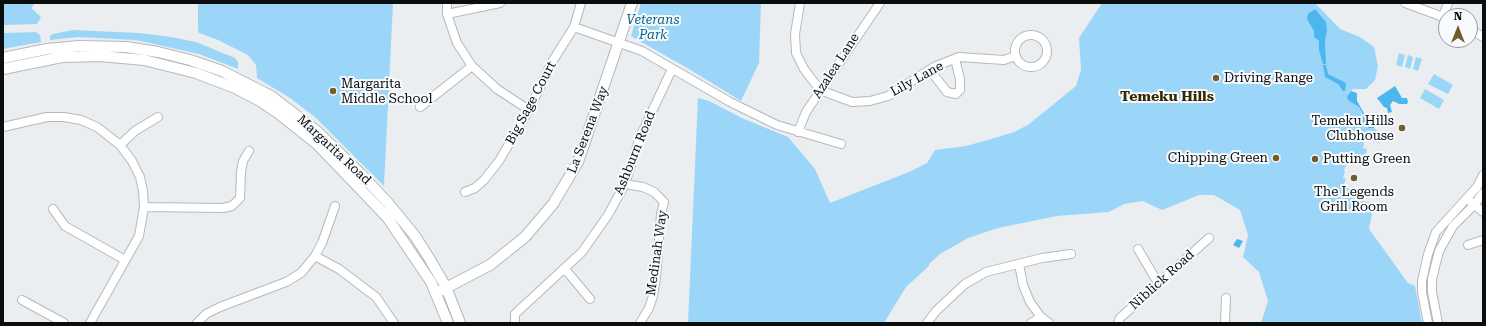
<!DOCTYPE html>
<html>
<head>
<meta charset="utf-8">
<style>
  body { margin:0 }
  #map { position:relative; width:1486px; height:326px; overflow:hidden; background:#eaeef0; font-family:"Roboto Serif",serif }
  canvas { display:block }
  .frame { position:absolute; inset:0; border:4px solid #0c0d0e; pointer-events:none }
  .north { position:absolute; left:1438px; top:8px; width:40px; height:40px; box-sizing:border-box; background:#f7fbfe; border:1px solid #999c9e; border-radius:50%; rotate:0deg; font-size:11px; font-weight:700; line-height:16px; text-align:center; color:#0c0d0e }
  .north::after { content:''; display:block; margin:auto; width:14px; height:18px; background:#735b2c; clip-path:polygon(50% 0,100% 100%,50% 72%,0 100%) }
</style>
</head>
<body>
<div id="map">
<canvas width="1486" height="326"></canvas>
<div class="frame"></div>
<div class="north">N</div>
</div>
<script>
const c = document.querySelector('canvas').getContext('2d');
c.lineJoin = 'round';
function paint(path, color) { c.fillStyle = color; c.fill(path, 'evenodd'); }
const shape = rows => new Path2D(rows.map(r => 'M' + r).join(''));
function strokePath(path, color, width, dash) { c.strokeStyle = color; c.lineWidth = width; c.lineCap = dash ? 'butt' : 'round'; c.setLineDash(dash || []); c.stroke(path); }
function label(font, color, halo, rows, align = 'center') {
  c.font = font + ' "Roboto Serif",serif'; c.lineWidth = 4; c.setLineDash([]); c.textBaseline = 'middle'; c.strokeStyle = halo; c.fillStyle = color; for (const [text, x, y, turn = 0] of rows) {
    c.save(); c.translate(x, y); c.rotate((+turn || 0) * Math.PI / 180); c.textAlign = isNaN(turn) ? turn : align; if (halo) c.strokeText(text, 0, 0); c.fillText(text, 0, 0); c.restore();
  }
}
const green = shape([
  [3,3,35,3,31,8,41,17,37,24,3,25],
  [198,3,393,3,384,186,315,117,290,98,257,78,256,65,248,55,218,40,199,33,198,30],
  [641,3,761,3,759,63,741,101,689,69,631,36],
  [1102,3,1315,3,1340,29,1360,37,1374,47,1378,66,1375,80,1366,89,1353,89,1347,95,1360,108,1363,122,1370,128,1374,128,1378,131,1384,138,1380,143,1365,139,1363,148,1367,149,1365,159,1356,157,1354,165,1348,161,1344,170,1345,171,1343,178,1346,179,1344,184,1348,186,1347,188,1356,191,1354,198,1374,204,1369,229,1408,283,1415,286,1422,323,1261,323,1268,301,1259,272,1243,257,1248,235,1240,210,1214,195,1199,195,1162,210,1143,201,1124,204,1109,212,1057,216,998,228,968,238,940,254,929,264,929,266,906,287,884,323,688,323,698,98,709,101,744,119,788,137,815,169,830,203,909,172,927,163,935,150,966,146,988,140,1014,132,1028,125,1076,86,1081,70,1079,38],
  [73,30,139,33,171,37,196,42,235,58,238,62,238,69,199,54,136,40,78,37,50,40,50,36,53,34],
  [36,32,40,35,41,42,3,49,3,33],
  [1399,53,1405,55,1402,67,1396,65],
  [1408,55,1413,57,1410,69,1405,67],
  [1416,57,1422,59,1418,71,1413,69],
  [1434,74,1453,85,1448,94,1428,84],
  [1425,89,1444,100,1439,109,1420,98]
]);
const water = shape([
  [1315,9,1326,22,1327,30,1325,40,1326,64,1323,64,1319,50,1319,41,1314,37,1314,31,1307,19,1308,14],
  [1323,65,1326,65,1328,74,1346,83,1345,91,1343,91,1338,84,1325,77],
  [1395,86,1402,98,1407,98,1408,102,1407,104,1399,104,1393,101,1390,105,1392,112,1388,113,1387,108,1384,107,1377,98],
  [1351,91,1357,93,1357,101,1365,115,1378,119,1378,124,1375,125,1374,128,1368,128,1367,124,1363,122,1363,115,1359,107,1348,100,1347,96],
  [1237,239,1243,241,1239,248,1233,245]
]);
const minor = shape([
  [447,3,447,14,457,43,472,66,497,89,529,110],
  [800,3,795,34,796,53,804,69,820,90,852,102,870,101,888,96,934,67,959,57,1004,60,1015,56],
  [1405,3,1446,18],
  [447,14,500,3],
  [1443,16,1448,3],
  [574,27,642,51,730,102,777,125,841,144],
  [1470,29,1483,37],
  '1015 51a16 16 0 1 1 32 0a16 16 0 1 1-32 0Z',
  [930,70,947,92,956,94,960,90,960,79,955,59],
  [420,107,472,66],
  [3,127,47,117,64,117,81,120,97,127,120,145,132,161,140,177,143,191,144,207,139,236,90,323],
  [798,132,806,112,880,3],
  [120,145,135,131,158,117],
  [625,184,643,187,654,192,664,202,661,214,656,278,653,296,649,308,640,323],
  [465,192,475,188,484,180,499,161,529,110,552,62,574,27,581,3],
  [1471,202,1483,212],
  [144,207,223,208,232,206,240,198,241,172,243,161,249,151],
  [53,209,65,226,125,260],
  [1468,245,1483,240],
  [1138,249,1158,283],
  [315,256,339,269,376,297,394,323],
  [1019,264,1023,285,1030,302,1041,317,1049,323],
  [565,269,590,299],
  [22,300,64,323],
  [197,323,206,314,220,307,286,282,301,273,315,256,322,243,335,206],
  [515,323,515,314,582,252,608,215,625,184,640,137,672,69],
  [927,323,936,311,965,284,986,272,1042,258,1071,254],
  [1031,323,1041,317],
  [1118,323,1120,318,1130,309,1209,238],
  [1225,323,1226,298],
  [1428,323,1422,292,1422,281,1428,254,1436,232,1477,187,1483,175],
  [1438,323,1432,292,1432,279,1439,251,1453,226,1474,205,1483,193]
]);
const major = shape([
  [3,58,47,49,79,46,126,47,158,52,190,60,222,71,271,96,318,132,360,173,388,203,415,236,429,258,446,287,460,323],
  [3,69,62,57,100,56,144,60,196,73,235,88,260,101,278,113,317,144,387,217,431,282,448,323],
  [440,291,490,265,525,237,553,204,578,162,632,3]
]);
const markers = [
  [1216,78,4,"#735b2c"],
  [333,91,4,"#735b2c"],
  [1402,128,4,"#735b2c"],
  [1276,158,4,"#735b2c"],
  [1315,159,4,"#735b2c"],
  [1354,178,4,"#735b2c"]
];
const parkNames = [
  ["Veterans",653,20],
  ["Park",653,35]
];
const streetNames = [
  ["Azalea Lane",836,66,-57],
  ["Lily Lane",917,79,-29],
  ["Big Sage Court",531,103,-62],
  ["La Serena Way",588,130,-69],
  ["Margarita Road",334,150,43],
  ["Ashburn Road",635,153,-68],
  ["Medinah Way",657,253,-82],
  ["Niblick Road",1162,280,-42]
];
const poiNames = [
  ["Driving Range",1224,78],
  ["Margarita",341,84],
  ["Middle School",341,99],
  ["Temeku Hills",1394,121,"right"],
  ["Clubhouse",1394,136,"right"],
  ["Chipping Green",1268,158,"right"],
  ["Putting Green",1323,159],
  ["The Legends",1354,192,"center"],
  ["Grill Room",1354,207,"center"]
];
const neighbourhoodNames = [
  ["Temeku Hills",1167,97]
];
paint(green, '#9bd6f9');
paint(water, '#4cb7ef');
strokePath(minor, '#b5b9bb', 10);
strokePath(major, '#b5b9bb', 12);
strokePath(minor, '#fff', 8);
strokePath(major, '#fff', 10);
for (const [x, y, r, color] of markers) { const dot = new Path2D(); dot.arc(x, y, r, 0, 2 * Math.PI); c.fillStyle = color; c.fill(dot); strokePath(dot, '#f7fbfe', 1.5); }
label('italic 13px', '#085e83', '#f7fbfe', parkNames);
label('13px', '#0c0d0e', '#f7fbfe', streetNames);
label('13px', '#0c0d0e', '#f7fbfe', poiNames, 'left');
label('bold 14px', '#392700', '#f7fbfe', neighbourhoodNames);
</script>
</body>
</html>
